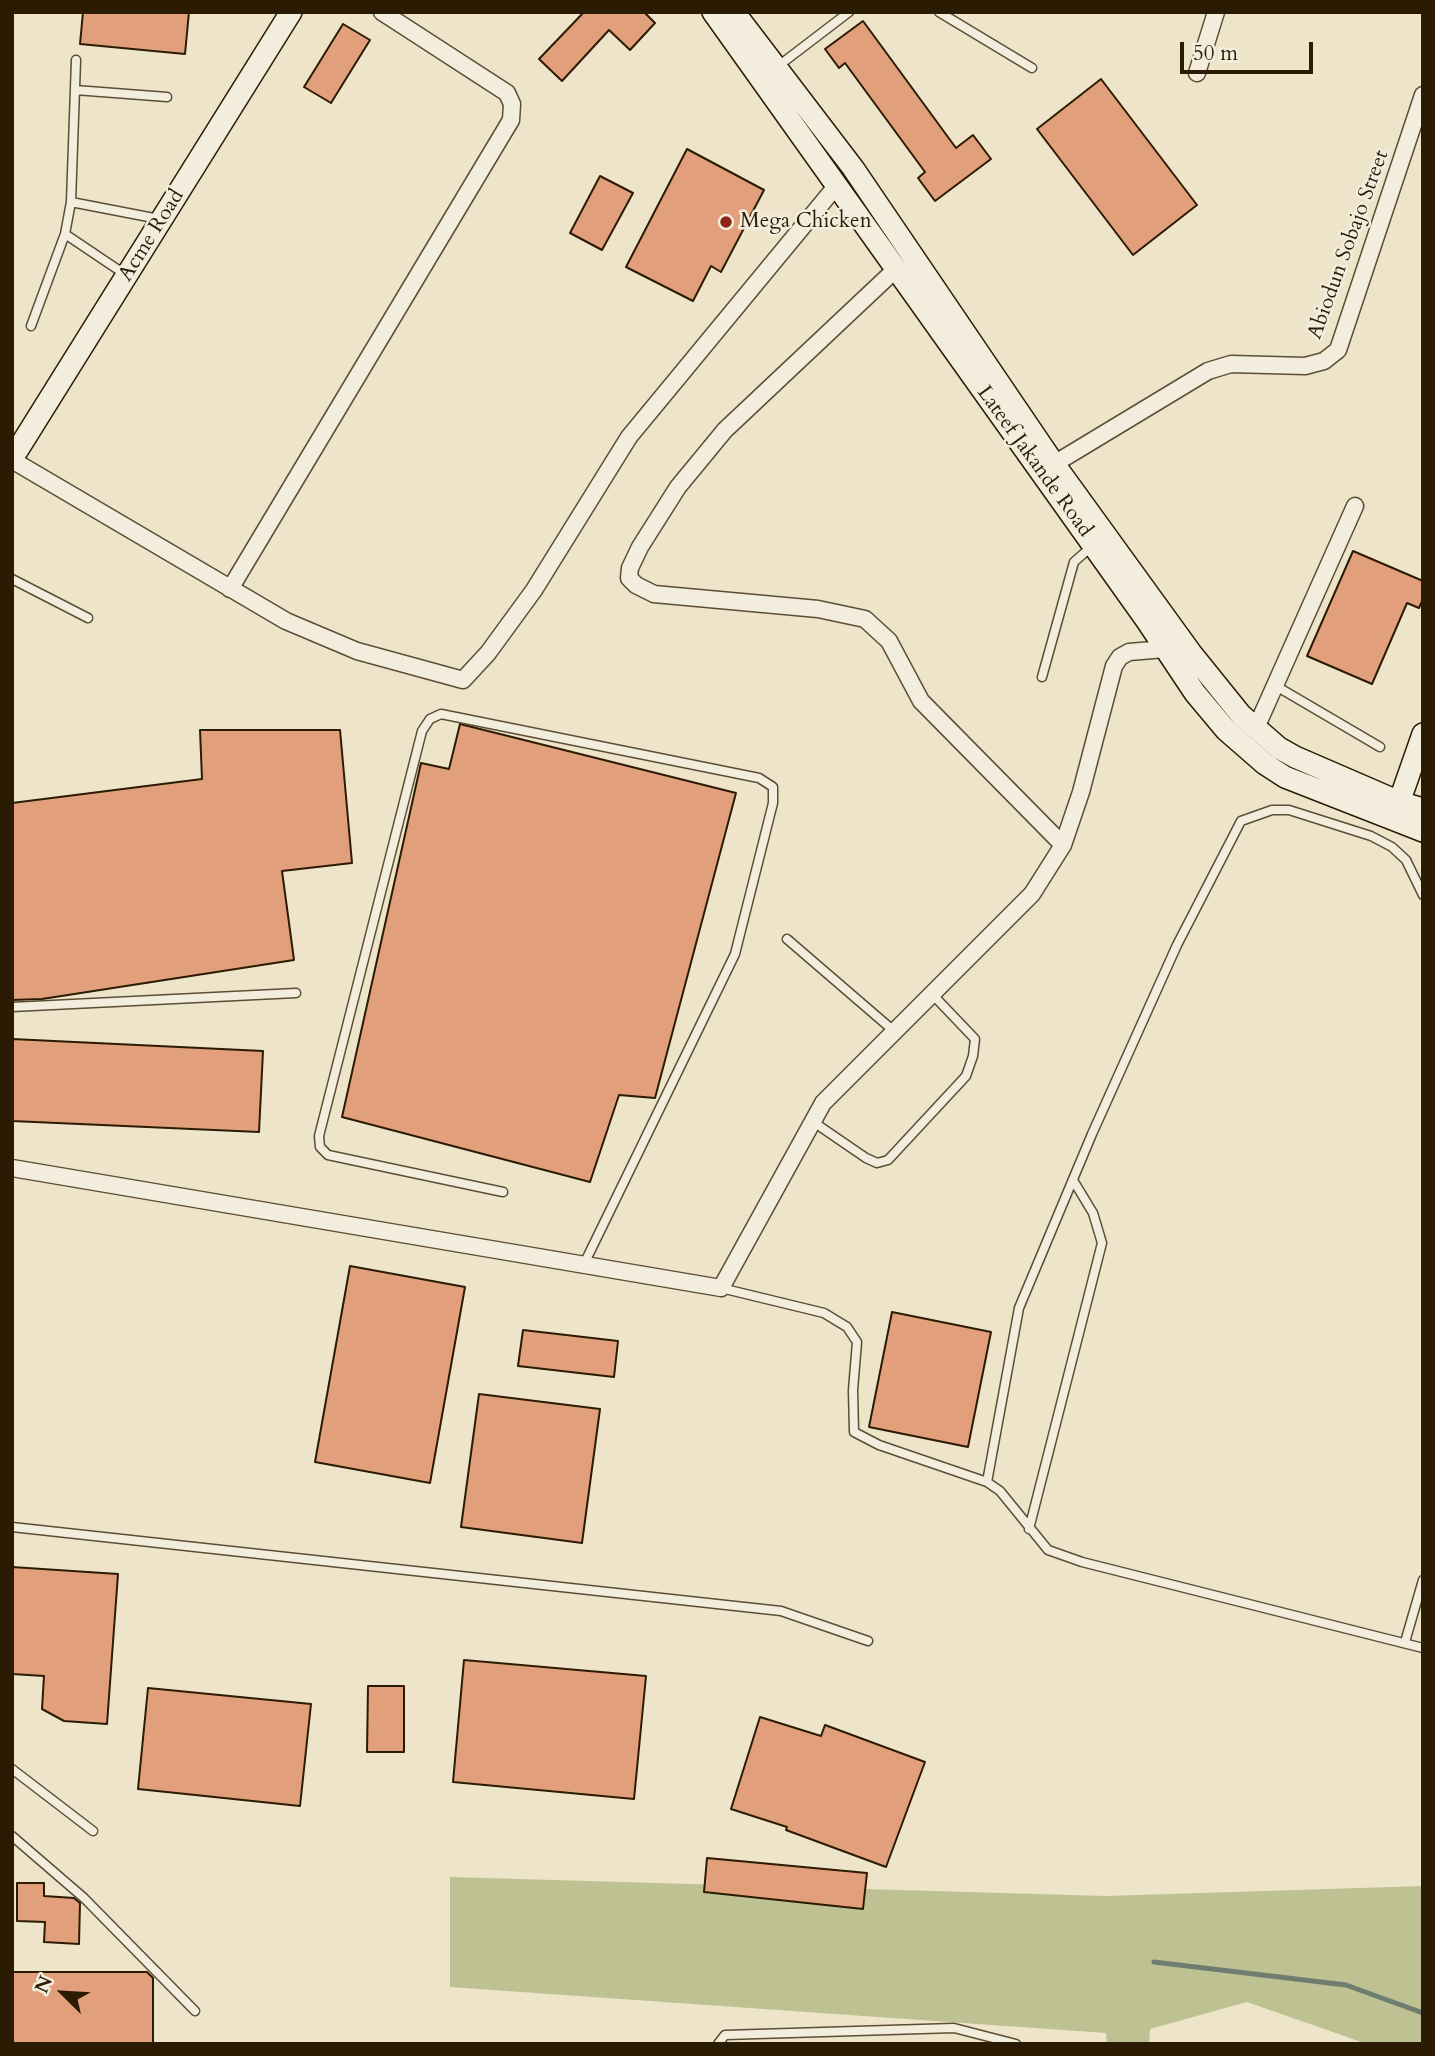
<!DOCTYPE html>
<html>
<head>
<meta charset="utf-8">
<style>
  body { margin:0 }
  #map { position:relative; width:1435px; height:2056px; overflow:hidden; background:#ede4ca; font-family:Cardo,serif }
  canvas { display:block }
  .frame { position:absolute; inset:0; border:14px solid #2c1b03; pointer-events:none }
  .north { position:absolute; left:28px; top:1958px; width:70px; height:70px; -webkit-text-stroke:5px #f3eddd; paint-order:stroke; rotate:294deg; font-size:19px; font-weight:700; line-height:28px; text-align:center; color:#2c1b03 }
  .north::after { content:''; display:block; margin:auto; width:24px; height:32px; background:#2c1b03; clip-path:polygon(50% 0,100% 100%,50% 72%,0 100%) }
  .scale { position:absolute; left:1180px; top:42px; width:133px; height:32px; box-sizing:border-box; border:4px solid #2c1b03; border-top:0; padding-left:9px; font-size:21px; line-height:24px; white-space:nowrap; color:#2c1b03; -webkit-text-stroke:5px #f3eddd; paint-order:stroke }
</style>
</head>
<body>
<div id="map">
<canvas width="1435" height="2056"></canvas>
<div class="frame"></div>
<div class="north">N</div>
<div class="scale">50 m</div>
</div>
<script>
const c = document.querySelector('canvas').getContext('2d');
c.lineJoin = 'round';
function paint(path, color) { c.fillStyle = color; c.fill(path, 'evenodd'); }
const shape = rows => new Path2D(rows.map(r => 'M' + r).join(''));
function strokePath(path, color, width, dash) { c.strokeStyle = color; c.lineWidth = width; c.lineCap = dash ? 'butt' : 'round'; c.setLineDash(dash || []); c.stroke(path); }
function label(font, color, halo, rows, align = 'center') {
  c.font = font + ' Cardo,serif'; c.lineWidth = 5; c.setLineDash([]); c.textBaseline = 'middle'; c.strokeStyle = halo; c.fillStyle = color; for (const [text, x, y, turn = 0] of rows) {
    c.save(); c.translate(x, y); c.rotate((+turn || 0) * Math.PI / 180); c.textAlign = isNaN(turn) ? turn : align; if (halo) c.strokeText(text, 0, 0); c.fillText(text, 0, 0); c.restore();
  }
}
const green = shape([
  [450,1877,1106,1896,1423,1886,1423,2044,1367,2044,1247,2002,1150,2029,1149,2044,1107,2044,1106,2033,450,1987]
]);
const stream = shape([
  [1154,1962,1346,1985,1423,2013]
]);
const building = shape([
  [83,12,189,12,185,54,80,44,83,12],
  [584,12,644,12,655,23,630,50,609,30,562,81,539,59,584,12],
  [863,21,956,148,973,135,991,159,935,201,918,178,925,172,845,63,839,68,825,49,863,21],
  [343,24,370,40,331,103,304,87,343,24],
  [1101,79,1197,205,1133,255,1037,129,1101,79],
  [687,149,764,190,721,272,711,266,693,301,626,267,687,149],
  [600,176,633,193,602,250,570,233,600,176],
  [1353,551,1423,581,1423,599,1419,608,1407,603,1372,684,1307,656,1353,551],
  [460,724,736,793,655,1098,619,1095,590,1182,342,1117,421,763,449,769,460,724],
  [200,730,340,730,352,863,282,871,294,960,42,999,12,1000,12,803,202,779,200,730],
  [12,1039,263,1051,259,1132,12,1121,12,1039],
  [350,1266,465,1287,430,1483,315,1462,350,1266],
  [892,1312,991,1332,968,1447,869,1427,892,1312],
  [523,1330,618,1341,614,1377,518,1366,523,1330],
  [479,1394,600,1409,582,1543,461,1527,479,1394],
  [12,1567,118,1574,107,1724,64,1721,42,1709,44,1676,12,1674,12,1567],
  [464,1660,646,1676,634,1799,453,1782,464,1660],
  [368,1686,404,1686,404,1752,367,1752,368,1686],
  [148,1688,311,1704,300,1806,138,1789,148,1688],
  [760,1717,821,1736,825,1725,925,1762,886,1867,786,1830,787,1827,731,1809,760,1717],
  [707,1858,867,1873,863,1909,704,1892,707,1858],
  [17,1883,44,1883,44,1896,74,1898,80,1903,79,1944,44,1942,45,1922,17,1921,17,1883],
  [12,1972,147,1972,153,1978,153,2044,12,2044,12,1972]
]);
const lane = shape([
  [939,12,1032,68],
  [777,67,849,12],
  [75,90,167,97],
  [71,202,159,219],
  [65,234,126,275],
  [31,326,65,234,71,202,76,60],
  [12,579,88,618],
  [1042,677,1074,562,1091,547],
  [1276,686,1380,747],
  [787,939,895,1032],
  [12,1007,296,993],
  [812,1121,866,1158,877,1163,888,1160,966,1076,973,1056,975,1039,933,995],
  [503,1192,328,1155,320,1147,319,1136,422,731,430,719,441,714,759,778,773,787,773,803,735,954,584,1264],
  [721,1288,824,1313,847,1327,857,1342,853,1390,854,1432,879,1445,987,1482,1000,1491,1048,1550,1082,1562,1423,1648],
  [987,1482,1019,1308,1092,1134,1177,945,1241,821,1272,810,1289,810,1371,836,1392,847,1406,860,1423,895],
  [12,1527,781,1611,868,1641],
  [1029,1529,1102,1243,1093,1213,1073,1180],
  [1405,1642,1423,1580],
  [12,1769,93,1831],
  [12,1836,84,1898,195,2011],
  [718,2044,725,2035,954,2028,1016,2044]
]);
const street = shape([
  [1197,73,1216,12],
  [896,269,725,430,678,487,640,547,630,568,629,578,636,585,654,594,818,609,865,619,889,641,921,701,1063,845],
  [12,460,286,621,357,651,463,680,488,653,534,590,629,437,837,185],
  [1054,464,1208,371,1231,364,1305,366,1324,361,1338,350,1423,95],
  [230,589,511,120,512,104,507,93,382,12],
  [1256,728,1355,506],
  [12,1168,721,1288,823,1103,1032,894,1063,845,1081,792,1114,666,1120,657,1129,652,1165,649]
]);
const secondary = shape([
  [713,12,1147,621,1195,693,1226,730,1265,764,1285,777,1423,831],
  [734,12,853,168,1054,464,1191,653,1241,715,1279,748,1295,757,1399,802,1423,809],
  [12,459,291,12],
  [1395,814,1423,734]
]);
const markers = [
  [726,222,7,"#8f2418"]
];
const poiNames = [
  ["Mega Chicken",740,222]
];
const streetNames = [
  ["Acme Road",152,236,-58],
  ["Abiodun Sobajo Street",1349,245,-70],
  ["Lateef Jakande Road",1034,462,54]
];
paint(green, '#bec293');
strokePath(stream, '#6d7d6f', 5);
paint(building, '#e19f7b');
strokePath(building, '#2c1b03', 2);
strokePath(lane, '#5c4d35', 11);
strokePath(street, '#5c4d35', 19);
strokePath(secondary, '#2c1b03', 24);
strokePath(lane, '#f3eddd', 8);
strokePath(street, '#f3eddd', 16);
strokePath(secondary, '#f3eddd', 21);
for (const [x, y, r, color] of markers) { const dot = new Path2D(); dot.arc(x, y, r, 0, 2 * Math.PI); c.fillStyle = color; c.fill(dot); strokePath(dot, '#f3eddd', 2.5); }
label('21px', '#2c1b03', '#f3eddd', poiNames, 'left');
label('21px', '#2c1b03', '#f3eddd', streetNames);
</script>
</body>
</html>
